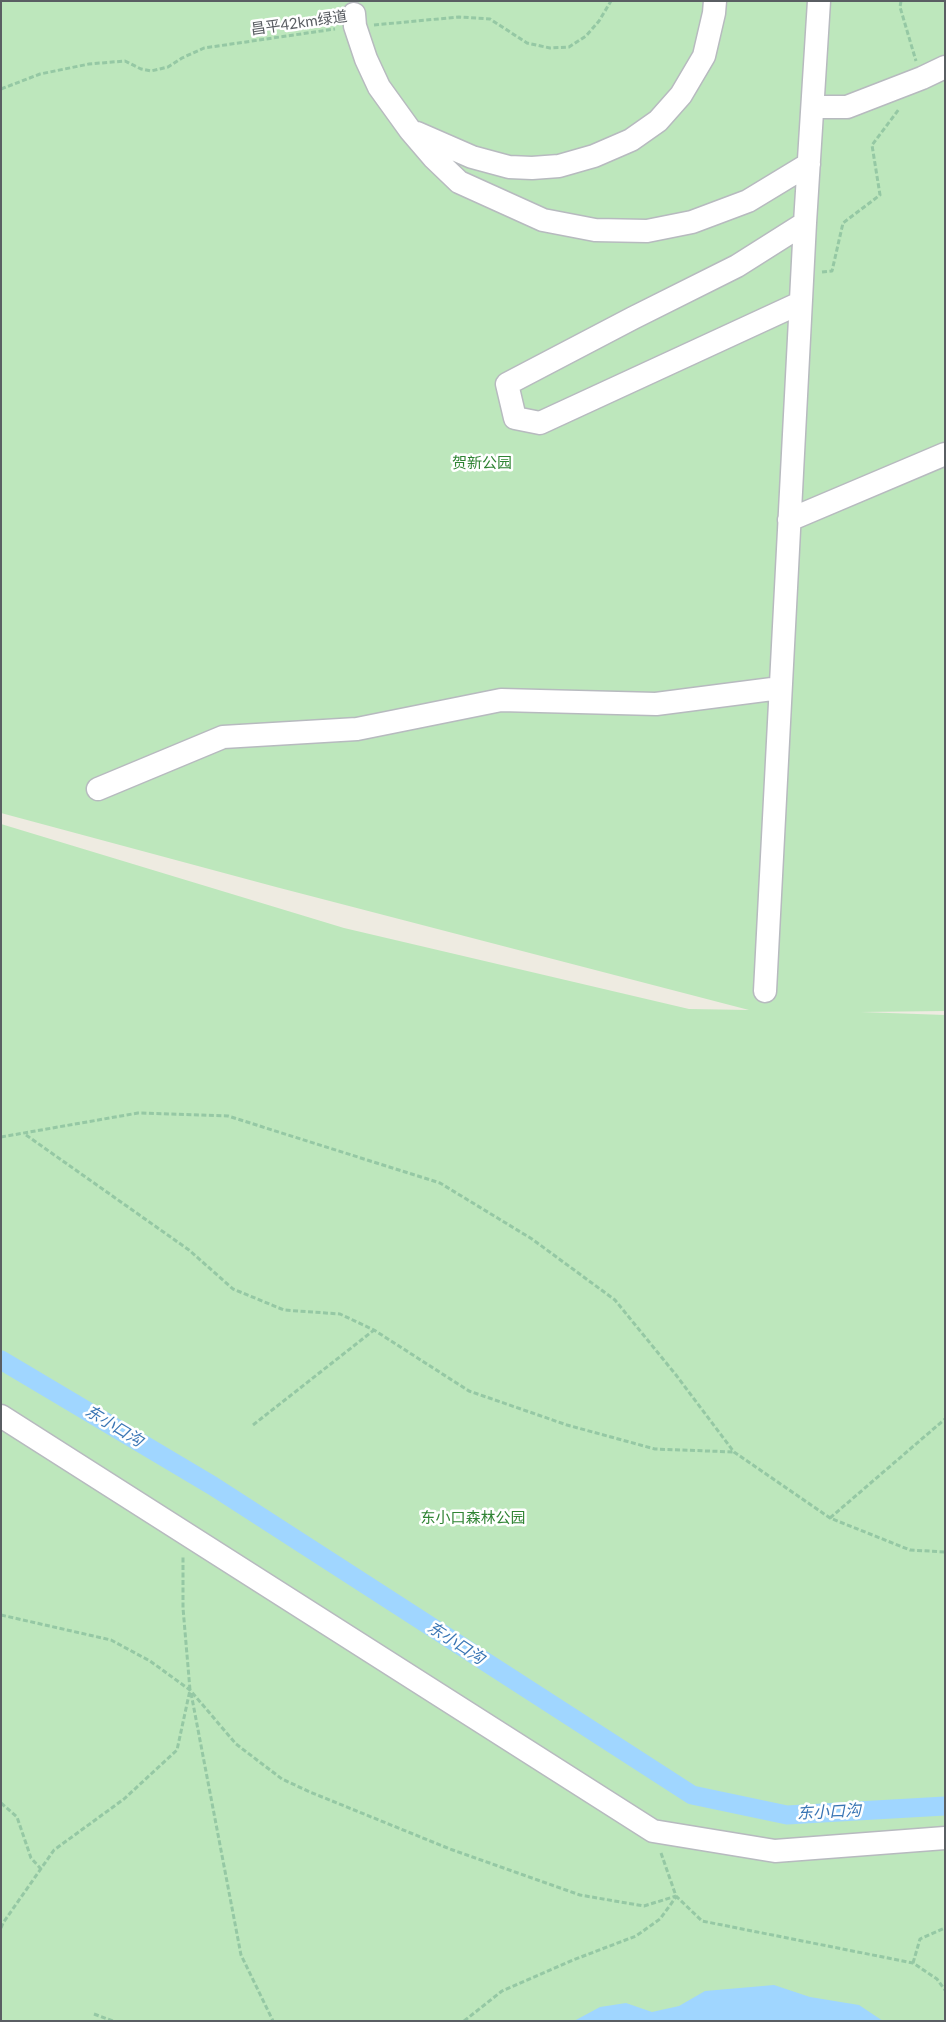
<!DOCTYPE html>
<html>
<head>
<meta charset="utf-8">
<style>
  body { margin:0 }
  #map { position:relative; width:946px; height:2022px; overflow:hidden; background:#eeebe1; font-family:Lato,sans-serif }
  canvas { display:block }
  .frame { position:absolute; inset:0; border:2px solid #5a5e63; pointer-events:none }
</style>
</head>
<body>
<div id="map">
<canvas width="946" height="2022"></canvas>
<div class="frame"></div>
</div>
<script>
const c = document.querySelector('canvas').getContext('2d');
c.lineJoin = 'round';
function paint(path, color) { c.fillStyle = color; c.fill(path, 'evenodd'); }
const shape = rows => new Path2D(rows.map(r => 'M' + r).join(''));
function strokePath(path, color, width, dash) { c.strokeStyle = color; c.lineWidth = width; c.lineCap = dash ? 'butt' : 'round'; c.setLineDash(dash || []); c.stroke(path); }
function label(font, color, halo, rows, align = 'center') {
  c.font = font + ' Lato,"Noto Sans SC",sans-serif'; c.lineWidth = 5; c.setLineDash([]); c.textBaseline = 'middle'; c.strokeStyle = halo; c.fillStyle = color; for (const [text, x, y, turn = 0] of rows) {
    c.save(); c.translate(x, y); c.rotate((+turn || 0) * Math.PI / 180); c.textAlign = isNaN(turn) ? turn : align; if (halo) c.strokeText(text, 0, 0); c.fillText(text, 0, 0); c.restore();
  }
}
const green = shape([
  [1,1,945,1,945,1011,861,1012,945,1015,945,2021,1,2021,1,824,344,928,689,1009,749,1010,276,887,1,813]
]);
const water = shape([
  [774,1985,810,1997,859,2005,883,2021,574,2021,600,2007,626,2003,652,2012,679,2006,705,1991]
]);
const canal = shape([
  [1,1360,213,1486,692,1795,787,1815,945,1806]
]);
const path = shape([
  [901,1,900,7,916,61],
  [374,25,459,17,490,19,527,43,550,48,569,47,586,36,599,21,611,1],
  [1,89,40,74,89,64,125,61,141,69,151,71,168,67,182,58,204,48,335,29],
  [822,272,832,271,843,223,880,195,872,145,899,109],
  [26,1135,189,1250,233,1289,284,1310,340,1314,374,1330,469,1391,567,1425,655,1449,734,1452],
  [1,1137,138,1113,228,1116,440,1183,532,1239,615,1300,676,1375,734,1452,830,1518,910,1550,945,1552],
  [253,1425,374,1330],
  [830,1518,945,1419],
  [1,1615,111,1640,150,1661,190,1690,236,1744,282,1779,310,1792,450,1849,580,1895,644,1906,676,1896],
  [191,1693,241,1955,273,2021],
  [1,1803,17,1817,31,1858,41,1869],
  [661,1853,676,1896,702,1921,913,1963,937,1979,945,1990],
  [1,1928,3,1923,54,1850,124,1799,177,1750,190,1690,183,1608,183,1556],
  [913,1963,920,1939,945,1928],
  [94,2014,113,2021],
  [464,2021,502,1991,573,1960,636,1936,660,1919,676,1897]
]);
const minor = shape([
  [354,14,355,26,366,59,379,87,410,130,434,158,459,182,543,220,595,230,647,231,692,222,748,201,809,164],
  [814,107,847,107,922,78,945,67],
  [417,133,472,157,509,167,532,168,559,166,594,156,631,140,658,121,681,95,704,56,714,13,715,1],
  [800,303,540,423,515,418,507,384,633,318,737,266,805,223],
  [789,520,945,454],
  [98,789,223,737,357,729,501,700,656,704,780,688],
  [765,991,805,223,819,1],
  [1,1416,653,1831,775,1851,945,1838]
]);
const streetNames = [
  ["昌平42km绿道",299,23,-8]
];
const parkNames = [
  ["贺新公园",482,463],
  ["东小口森林公园",473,1518]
];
const waterNames = [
  ["东小口沟",114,1426,31],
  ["东小口沟",456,1643,33],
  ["东小口沟",829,1812,-3]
];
paint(green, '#bde7bc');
paint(water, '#a0d6ff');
strokePath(canal, '#a0d6ff', 19);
strokePath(minor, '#b7babf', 25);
strokePath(path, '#95c8a4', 3, [5, 2.5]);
strokePath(minor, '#fff', 22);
label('15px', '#5a5e63', '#fff', streetNames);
label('15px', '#308434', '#fff', parkNames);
label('italic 16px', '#3a76b5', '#fff', waterNames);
</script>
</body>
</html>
